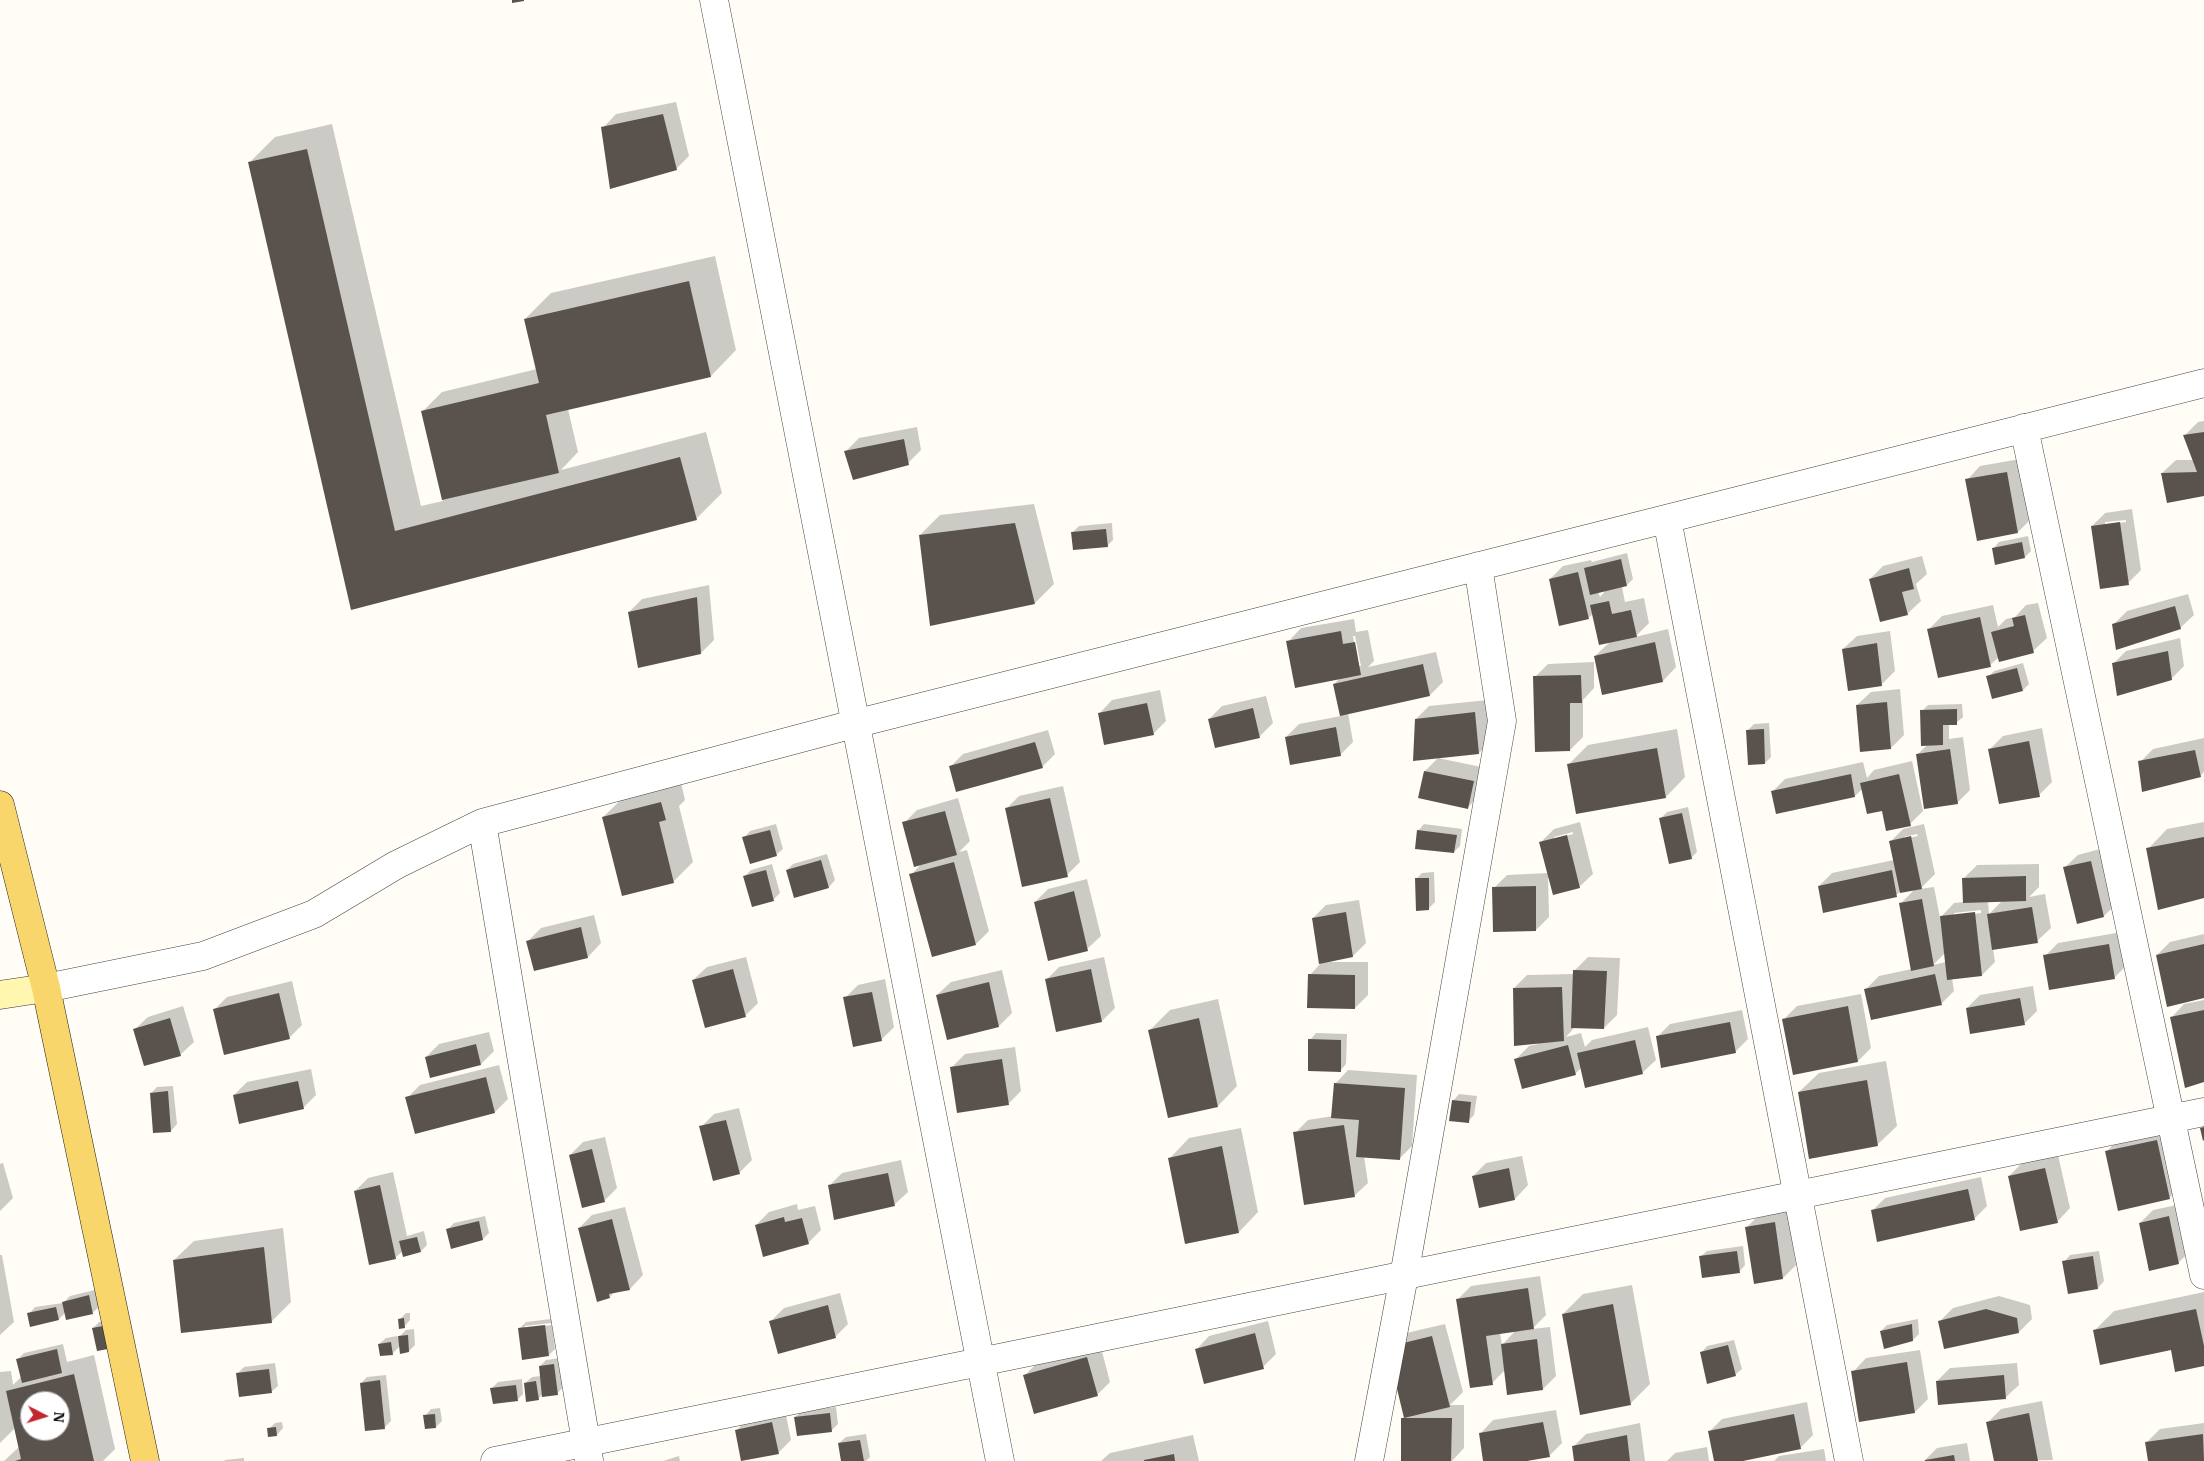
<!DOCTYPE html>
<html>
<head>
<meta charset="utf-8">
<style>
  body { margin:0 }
  #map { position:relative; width:2204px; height:1461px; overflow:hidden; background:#fffdf5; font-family:"IBM Plex Serif",serif }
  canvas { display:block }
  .north { position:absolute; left:20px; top:1391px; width:50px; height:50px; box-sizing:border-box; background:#fff; border:1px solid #a0a0a0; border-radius:50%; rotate:95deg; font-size:14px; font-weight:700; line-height:20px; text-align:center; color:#111 }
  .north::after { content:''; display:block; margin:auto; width:18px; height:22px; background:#c4262e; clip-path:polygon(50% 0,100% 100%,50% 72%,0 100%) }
</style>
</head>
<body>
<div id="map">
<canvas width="2204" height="1461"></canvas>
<div class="north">N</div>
</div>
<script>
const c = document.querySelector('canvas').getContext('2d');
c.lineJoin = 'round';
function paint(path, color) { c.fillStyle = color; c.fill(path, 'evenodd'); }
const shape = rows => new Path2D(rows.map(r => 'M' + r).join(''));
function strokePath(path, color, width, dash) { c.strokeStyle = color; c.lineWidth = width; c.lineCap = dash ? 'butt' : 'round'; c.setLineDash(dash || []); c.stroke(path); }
const shadow = shape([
  [676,102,689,156,676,169,603,128,616,114],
  [332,124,421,506,443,501,422,412,442,392,537,369,525,319,551,293,715,256,736,350,711,376,568,409,578,452,561,470,706,432,722,493,696,519,352,609,249,163,275,137],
  [2204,421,2204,494,2162,473,2176,460,2194,460,2185,435,2198,422],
  [917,427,921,450,908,463,846,451,859,438],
  [2020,459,2031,519,2018,532,1967,480,1980,466],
  [1034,504,1054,584,1035,603,920,535,940,515],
  [2132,509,2141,570,2128,583,2092,526,2105,513],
  [2126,520,2126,522,2105,525,2105,522],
  [1112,523,1113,540,1107,546,1072,533,1079,526],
  [2028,536,2031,551,2025,557,1996,564,1993,549,1999,542],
  [1627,553,1633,579,1627,585,1622,587,1625,602,1644,598,1649,623,1635,637,1668,629,1676,667,1663,681,1595,656,1610,642,1593,614,1588,618,1550,579,1563,566,1591,560,1592,562],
  [1606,590,1600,597,1598,592],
  [1922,556,1927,574,1916,584,1921,601,1907,614,1870,579,1883,566],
  [709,585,714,640,701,653,629,612,642,599],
  [2188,594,2194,615,2180,628,2114,624,2127,611],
  [2038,603,2047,638,2033,651,1999,657,1990,665,1929,629,1942,616,1993,605,1998,627,2006,619,2015,617,2026,605],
  [1354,619,1356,632,1368,630,1374,661,1368,667,1436,652,1443,682,1430,695,1348,713,1353,742,1340,755,1286,737,1299,724,1341,716,1334,684,1340,678,1288,642,1301,628],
  [1353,636,1355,636,1361,666,1358,666],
  [1890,631,1895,671,1882,684,1849,689,1843,649,1857,636],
  [2180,638,2184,666,2171,679,2113,664,2126,651],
  [1594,662,1594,688,1583,700,1583,737,1570,750,1535,677,1548,664],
  [2023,663,2029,684,2023,690,1988,677,1994,671],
  [1900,689,1904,735,1891,748,1857,705,1871,692],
  [1160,690,1166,721,1153,734,1099,714,1112,700],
  [1266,696,1273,723,1260,736,1209,719,1222,706],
  [1488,700,1492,740,1479,753,1416,719,1429,706],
  [1962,704,1963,717,1956,723,1949,724,1949,739,1963,737,1970,790,1957,803,1918,754,1928,744,1922,711,1928,705],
  [1769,723,1771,757,1765,763,1748,730,1754,724],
  [2042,728,2052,782,2039,795,1990,749,2003,736],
  [1677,729,1685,777,1666,797,1569,764,1588,745],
  [1048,730,1055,754,1042,767,950,767,963,754],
  [2204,738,2204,772,2200,776,2140,762,2153,749],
  [1438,758,1486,768,1481,794,1468,807,1425,771],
  [1912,761,1923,811,1910,824,1862,789,1855,796,1772,792,1785,779,1863,762,1867,778,1874,770],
  [681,783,685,800,679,806,693,862,673,882,603,817,623,798],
  [1063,786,1080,862,1067,875,1006,809,1019,796],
  [958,798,970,841,959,852,967,850,989,931,976,944,911,875,922,863,904,823,917,810],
  [1688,807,1697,852,1691,858,1661,818,1667,812],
  [1580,822,1593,874,1579,887,1548,877,1549,917,1536,930,1494,888,1507,875,1549,873,1541,842,1554,829],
  [1573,832,1573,834,1554,839,1554,837],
  [2204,822,2204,897,2148,849,2167,829],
  [776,824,783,849,776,855,744,838,750,831],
  [1424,824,1462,829,1460,846,1454,852,1418,831],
  [1924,824,1935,874,1920,889,1934,887,1940,918,1954,903,1964,902,1964,878,1977,865,2039,864,2039,887,2029,897,2045,894,2051,928,2037,941,1993,948,1995,962,1982,975,1952,978,1954,991,1941,1004,1866,989,1879,976,1912,969,1900,904,1915,889,1900,892,1896,895,1819,886,1832,873,1894,860,1890,842,1903,829],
  [1917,834,1918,836,1904,839,1904,837],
  [1988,901,2002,901,1989,914],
  [1981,910,1981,913,1954,916,1954,913],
  [1945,953,1946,962,1933,965],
  [2104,848,2117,903,2104,916,2077,922,2064,868,2078,855],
  [827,854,835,880,829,887,795,897,787,870,793,864],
  [772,864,780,893,773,900,745,876,751,870],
  [1434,872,1435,902,1429,908,1416,879,1422,873],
  [1087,879,1101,936,1087,949,1035,902,1048,889],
  [1359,900,1366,943,1353,956,1329,962,1368,962,1368,995,1355,1008,1310,975,1320,964,1313,918,1326,905],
  [594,915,601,943,588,957,535,970,528,941,541,928],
  [2122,932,2127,965,2114,978,2045,956,2058,943],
  [2204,934,2204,997,2157,955,2170,942],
  [746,957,758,1003,745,1016,693,980,707,967],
  [1104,957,1115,1008,1102,1021,1046,980,1059,967],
  [1588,957,1620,958,1617,1015,1604,1028,1575,1027,1566,1037,1581,1033,1585,1047,1592,1040,1648,1027,1656,1060,1642,1073,1582,1067,1575,1074,1516,1059,1529,1046,1538,1044,1514,988,1527,975,1574,974,1575,970],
  [1002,970,1012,1013,999,1026,948,1038,937,995,951,982],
  [885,979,894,1027,881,1040,845,998,858,985],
  [292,981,302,1025,289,1038,214,1010,227,997],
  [2033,986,2037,1011,2024,1024,1967,1008,1980,995],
  [1861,994,1871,1048,1858,1061,1794,1074,1784,1019,1797,1006],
  [1218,999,1237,1086,1218,1106,1150,1030,1170,1010],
  [2204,1000,2204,1081,2171,1018,2184,1004],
  [183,1006,194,1042,180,1055,134,1030,148,1017],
  [1742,1010,1748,1039,1735,1052,1657,1037,1670,1024],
  [489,1032,494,1051,481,1064,426,1057,439,1044],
  [1316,1033,1347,1034,1346,1064,1340,1071,1310,1040],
  [1015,1047,1021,1091,1008,1104,952,1067,965,1054],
  [1886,1061,1897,1126,1877,1145,1799,1092,1819,1073],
  [499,1065,508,1099,495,1112,407,1098,420,1085],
  [311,1069,316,1095,303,1108,234,1095,247,1082],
  [1348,1070,1417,1075,1412,1146,1399,1159,1364,1156,1368,1183,1354,1196,1295,1133,1308,1120,1333,1116,1335,1084],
  [173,1086,177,1124,171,1131,151,1093,157,1087],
  [1459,1094,1477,1096,1474,1115,1468,1121,1453,1101],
  [739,1108,752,1160,739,1173,701,1127,714,1114],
  [1241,1128,1258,1212,1239,1232,1170,1158,1189,1138],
  [2170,1128,2182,1185,2169,1198,2107,1151,2120,1138],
  [605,1137,617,1188,604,1201,570,1155,583,1142],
  [2058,1155,2070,1208,2057,1222,2009,1176,2022,1163],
  [1522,1156,1528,1185,1515,1199,1480,1206,1473,1176,1486,1163],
  [901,1160,908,1192,894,1205,829,1186,842,1173],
  [3,1163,13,1198,0,1211,0,1164],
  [393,1172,407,1236,424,1231,427,1245,421,1251,404,1255,403,1251,395,1258,355,1191,368,1178],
  [1981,1177,1987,1206,1974,1219,1872,1211,1885,1198],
  [797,1204,798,1210,815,1206,821,1230,808,1243,756,1225,769,1212],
  [2182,1204,2191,1250,2178,1263,2140,1223,2153,1210],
  [625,1207,643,1275,630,1289,614,1292,610,1297,579,1228,592,1215],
  [1787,1210,1796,1265,1783,1278,1747,1227,1760,1214],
  [485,1216,489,1233,483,1239,447,1230,454,1223],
  [283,1228,291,1302,272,1321,174,1260,194,1241],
  [1743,1246,1745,1265,1739,1272,1700,1257,1707,1251],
  [2099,1251,2104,1281,2098,1288,2064,1262,2070,1255],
  [0,1255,2,1255,14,1322,0,1335],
  [1540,1276,1546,1315,1532,1329,1550,1327,1556,1376,1543,1389,1505,1370,1492,1383,1458,1299,1471,1286],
  [1516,1330,1502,1345,1500,1333],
  [1632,1285,1650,1384,1630,1404,1563,1314,1583,1294],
  [95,1290,99,1307,92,1313,66,1312,59,1319,29,1314,35,1307,63,1303,70,1296],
  [2204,1292,2204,1365,2171,1349,2094,1331,2114,1311],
  [840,1293,848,1324,835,1337,771,1321,784,1308],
  [1999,1296,2030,1305,2032,1319,2019,1332,1940,1321,1953,1308],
  [406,1313,410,1313,410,1320,404,1327,400,1319],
  [551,1319,555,1349,549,1355,520,1328,526,1322],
  [551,1323,552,1325,525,1328,525,1326],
  [1918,1319,1919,1334,1913,1340,1881,1331,1887,1325],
  [109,1320,98,1350,93,1328,99,1322],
  [1268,1321,1276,1354,1263,1367,1196,1350,1209,1336],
  [1445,1324,1463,1392,1450,1405,1464,1405,1464,1448,1452,1461,1402,1461,1402,1419,1405,1416,1402,1334],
  [414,1329,415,1345,409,1351,401,1345,392,1354,379,1344,386,1338,397,1336,398,1338,406,1330],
  [1734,1340,1742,1369,1735,1375,1701,1353,1707,1346],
  [63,1344,67,1362,94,1355,115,1449,103,1461,4,1461,20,1446,15,1428,0,1443,0,1372,11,1371,13,1385,22,1376,18,1359,24,1353],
  [30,1401,60,1401,60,1431,30,1431],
  [1100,1344,1110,1382,1097,1395,1025,1375,1038,1362],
  [1920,1350,1928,1399,1915,1412,1853,1372,1866,1358],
  [560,1358,563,1387,557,1394,542,1395,538,1399,525,1383,532,1377,541,1376,540,1366,546,1360],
  [275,1363,278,1386,271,1392,238,1373,244,1367],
  [2017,1363,2019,1385,2005,1398,1937,1381,1950,1368],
  [386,1375,391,1421,385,1427,366,1430,361,1383,367,1377],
  [522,1379,523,1394,517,1400,492,1388,498,1382],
  [2042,1401,2053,1460,1995,1461,1988,1422,2001,1409],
  [1807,1402,1813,1435,1800,1448,1736,1461,1715,1461,1709,1432,1722,1419],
  [836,1407,838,1424,832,1430,795,1417,802,1411],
  [440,1408,442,1421,436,1427,425,1416,431,1409],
  [785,1410,791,1440,778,1453,736,1431,749,1417],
  [1556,1410,1562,1443,1549,1456,1520,1461,1485,1461,1480,1434,1493,1420],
  [282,1422,283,1428,277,1435,269,1429,275,1423],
  [1640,1423,1645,1461,1576,1461,1573,1447,1586,1434],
  [2204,1423,2204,1461,2149,1461,2146,1443,2160,1429],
  [866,1434,870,1457,866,1461,842,1461,839,1443,846,1437],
  [1193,1435,1199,1461,1101,1461,1110,1453],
  [1967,1443,1970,1461,1924,1461,1937,1448],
  [1707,1447,1709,1461,1667,1461,1675,1453],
  [1824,1449,1826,1461,1774,1461,1779,1456],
  [679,1456,680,1461,663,1461],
  [244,1458,244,1461,224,1461,225,1460]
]);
const building = shape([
  [512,0,524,0,524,1,512,3],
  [663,114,677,170,610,189,601,127],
  [307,149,395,531,680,457,697,520,351,610,248,162],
  [689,281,711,377,546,415,559,473,442,500,421,411,539,383,524,319],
  [2204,432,2204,496,2167,503,2161,473,2197,472,2183,435],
  [904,439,909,465,853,480,844,451],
  [2007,472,2018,533,1977,541,1965,479],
  [2120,522,2129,585,2100,589,2091,526],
  [1015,523,1035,604,930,626,919,535],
  [1106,529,1108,547,1073,550,1071,532],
  [2022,542,2025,558,1995,565,1992,548],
  [1621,559,1627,586,1590,595,1584,568],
  [1909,568,1914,589,1902,592,1908,615,1880,622,1869,579],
  [1578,572,1589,619,1559,626,1549,579],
  [697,597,701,654,638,668,628,612],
  [1609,601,1612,614,1631,610,1637,637,1599,645,1590,605],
  [2175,606,2181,629,2116,650,2112,624],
  [2025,615,2034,653,1999,662,1991,632,2014,626,2012,618],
  [1980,617,1991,667,1938,678,1927,629],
  [1341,631,1343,644,1355,642,1361,675,1295,688,1286,641],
  [1655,642,1663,682,1602,695,1594,656],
  [1877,643,1882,686,1848,691,1842,649],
  [2168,651,2172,680,2117,696,2112,663],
  [1423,664,1430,696,1340,716,1333,684],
  [2017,668,2023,691,1992,699,1986,676],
  [1581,675,1582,703,1570,703,1570,751,1535,752,1533,676],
  [1887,702,1891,749,1860,752,1856,705],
  [1147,703,1154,735,1104,745,1098,713],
  [1253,708,1260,738,1215,748,1208,719],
  [1957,709,1957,725,1943,725,1943,745,1921,746,1920,710],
  [1475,712,1479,754,1413,761,1415,719],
  [1336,727,1341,756,1290,765,1285,737],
  [1764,729,1765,764,1748,765,1746,730],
  [2029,741,2040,797,1999,804,1988,749],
  [1035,742,1043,768,956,792,949,766],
  [1657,748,1666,798,1576,814,1567,764],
  [1950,749,1958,804,1924,809,1916,754],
  [2195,750,2201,777,2142,792,2138,761],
  [1424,771,1474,781,1468,809,1418,798],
  [1851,774,1855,797,1776,814,1771,791],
  [1899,774,1911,826,1886,831,1882,811,1867,814,1860,783],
  [1050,798,1068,877,1022,887,1005,808],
  [661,802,666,820,659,822,674,883,622,896,602,817],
  [945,811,957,855,914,867,902,822],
  [1682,813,1692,859,1669,864,1659,818],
  [770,830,777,856,750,864,742,837],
  [1417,830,1457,835,1454,853,1415,849],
  [1567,835,1580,888,1553,895,1539,842],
  [1911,836,1922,889,1900,893,1889,841],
  [2204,837,2204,898,2158,910,2146,848],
  [821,860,829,888,794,898,786,870],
  [2091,861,2104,917,2077,924,2063,867],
  [954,862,976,945,932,957,909,874],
  [766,870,774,901,752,907,743,876],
  [1892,870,1897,897,1823,913,1818,886],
  [2026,876,2026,901,1963,903,1962,878],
  [1415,878,1429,878,1429,910,1416,911],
  [1536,886,1536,931,1493,932,1492,887],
  [1074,891,1088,951,1048,961,1034,902],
  [1922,899,1934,966,1911,971,1899,903],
  [2032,907,2038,943,1992,950,1987,914],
  [1346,912,1353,957,1319,964,1312,918],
  [1975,912,1982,976,1947,980,1940,916],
  [581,927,588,958,534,971,526,941],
  [2109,944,2115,979,2049,990,2043,955],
  [2204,944,2204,998,2167,1007,2156,955],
  [733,969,746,1017,705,1028,692,980],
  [1091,969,1102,1022,1056,1032,1045,979],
  [1573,970,1607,971,1604,1029,1571,1028],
  [1308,974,1355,975,1355,1009,1307,1008],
  [1935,974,1942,1005,1871,1020,1864,989],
  [989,982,999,1027,947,1040,936,995],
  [1562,987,1564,1041,1514,1046,1513,988],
  [872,992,882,1041,853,1047,843,997],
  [279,993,290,1039,224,1055,213,1009],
  [2020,998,2025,1025,1970,1034,1966,1008],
  [1848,1006,1858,1062,1793,1075,1782,1019],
  [2204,1010,2204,1082,2185,1088,2170,1017],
  [170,1018,181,1056,144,1066,133,1029],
  [1199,1018,1218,1107,1168,1118,1148,1030],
  [1730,1022,1736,1053,1661,1068,1656,1036],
  [1308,1039,1341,1040,1341,1072,1308,1071],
  [1635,1040,1643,1074,1585,1088,1577,1053],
  [476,1044,481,1065,430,1078,425,1057],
  [1568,1045,1576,1075,1522,1089,1514,1059],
  [1002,1059,1009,1105,957,1113,950,1067],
  [486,1077,495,1113,415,1134,405,1097],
  [1867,1080,1878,1146,1809,1159,1798,1092],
  [298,1081,304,1109,239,1124,233,1095],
  [1334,1083,1405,1088,1400,1160,1356,1157,1359,1120,1331,1118],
  [168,1091,171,1132,153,1133,150,1093],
  [1452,1100,1471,1102,1469,1123,1449,1121],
  [726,1120,740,1174,713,1181,699,1126],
  [1344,1125,1355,1197,1304,1205,1293,1132],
  [2204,1127,2204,1140,2203,1141,2200,1128],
  [2157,1140,2170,1199,2118,1211,2105,1151],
  [1222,1146,1239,1233,1185,1244,1168,1158],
  [592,1149,605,1202,582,1208,569,1155],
  [1509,1168,1515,1200,1479,1208,1472,1176],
  [2045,1168,2058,1223,2020,1231,2008,1176],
  [888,1173,895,1206,834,1220,828,1185],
  [380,1185,396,1259,369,1265,354,1191],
  [1968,1189,1975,1220,1877,1242,1871,1210],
  [2169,1216,2179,1264,2149,1271,2139,1223],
  [784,1217,785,1222,802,1218,809,1244,763,1257,755,1225],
  [612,1219,630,1290,609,1294,610,1298,597,1302,578,1228],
  [479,1221,483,1240,451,1249,446,1229],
  [1775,1222,1783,1279,1754,1284,1745,1227],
  [417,1237,421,1252,403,1257,399,1241],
  [264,1247,272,1323,181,1333,173,1260],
  [1737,1251,1740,1273,1702,1278,1699,1256],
  [2093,1256,2098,1289,2068,1294,2062,1261],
  [1528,1288,1534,1329,1486,1336,1493,1385,1470,1388,1456,1299],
  [89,1295,93,1314,66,1320,62,1302],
  [1613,1304,1631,1405,1580,1415,1562,1314],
  [828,1305,836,1338,778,1354,769,1321],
  [56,1307,59,1320,30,1327,27,1313],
  [1986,1309,2017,1318,2019,1333,1944,1349,1938,1321],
  [2196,1309,2204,1346,2204,1366,2175,1372,2171,1350,2100,1365,2093,1330],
  [404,1318,405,1328,399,1329,398,1319],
  [1912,1324,1913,1341,1884,1349,1880,1331],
  [545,1325,549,1356,522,1360,518,1328],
  [103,1326,108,1349,97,1351,92,1328],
  [1255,1333,1264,1369,1204,1384,1195,1349],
  [408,1335,409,1352,400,1354,398,1336],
  [1432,1336,1450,1407,1404,1418,1387,1347],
  [1537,1339,1543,1390,1507,1395,1501,1344],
  [391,1342,393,1355,380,1356,378,1344],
  [1728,1345,1736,1376,1707,1384,1700,1352],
  [57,1349,62,1373,22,1383,16,1359],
  [1087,1357,1098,1396,1034,1414,1023,1375],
  [1907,1362,1915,1413,1859,1422,1851,1371],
  [554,1364,558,1395,542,1397,539,1366],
  [269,1369,272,1393,239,1397,236,1373],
  [74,1374,94,1461,15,1461,21,1459,6,1391],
  [30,1401,60,1401,60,1431,30,1431],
  [2004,1375,2006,1399,1938,1405,1936,1381],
  [380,1380,385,1429,365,1431,360,1383],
  [536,1381,539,1400,526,1402,524,1383],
  [516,1385,518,1401,493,1404,490,1388],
  [830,1413,832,1432,797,1436,794,1417],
  [2029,1413,2038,1461,1994,1461,1986,1422],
  [435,1414,436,1428,425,1429,423,1415],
  [1794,1414,1801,1449,1743,1461,1714,1461,1708,1431],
  [1401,1418,1452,1418,1451,1461,1401,1461],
  [772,1422,779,1454,741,1461,735,1430],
  [1543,1422,1550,1457,1527,1461,1483,1461,1479,1433],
  [276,1427,277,1436,268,1437,267,1428],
  [2203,1434,2204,1461,2148,1461,2145,1442],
  [1627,1435,1630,1461,1574,1461,1572,1446],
  [860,1440,864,1461,841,1461,838,1443],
  [1174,1454,1175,1461,1144,1461,1144,1460],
  [1954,1455,1955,1461,1925,1461,1925,1460]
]);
const street = shape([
  [714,0,1000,1461],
  [2024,428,2204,1275],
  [1667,519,1849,1461],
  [482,823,589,1460],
  [46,988,203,956,314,914,396,865,482,823,854,724,2204,383],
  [495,1461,2204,1112],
  [1369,1461,1404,1276,1502,721,1478,566]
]);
const secondary = shape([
  [0,995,46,988]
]);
const primary = shape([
  [0,805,46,988,145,1461]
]);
paint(shadow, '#0003');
paint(building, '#5a524d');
strokePath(street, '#444', 29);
strokePath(secondary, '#333', 29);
strokePath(primary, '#222', 29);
strokePath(street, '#fff', 28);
strokePath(secondary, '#fff6b0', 28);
strokePath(primary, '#f9d66b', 28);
</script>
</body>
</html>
